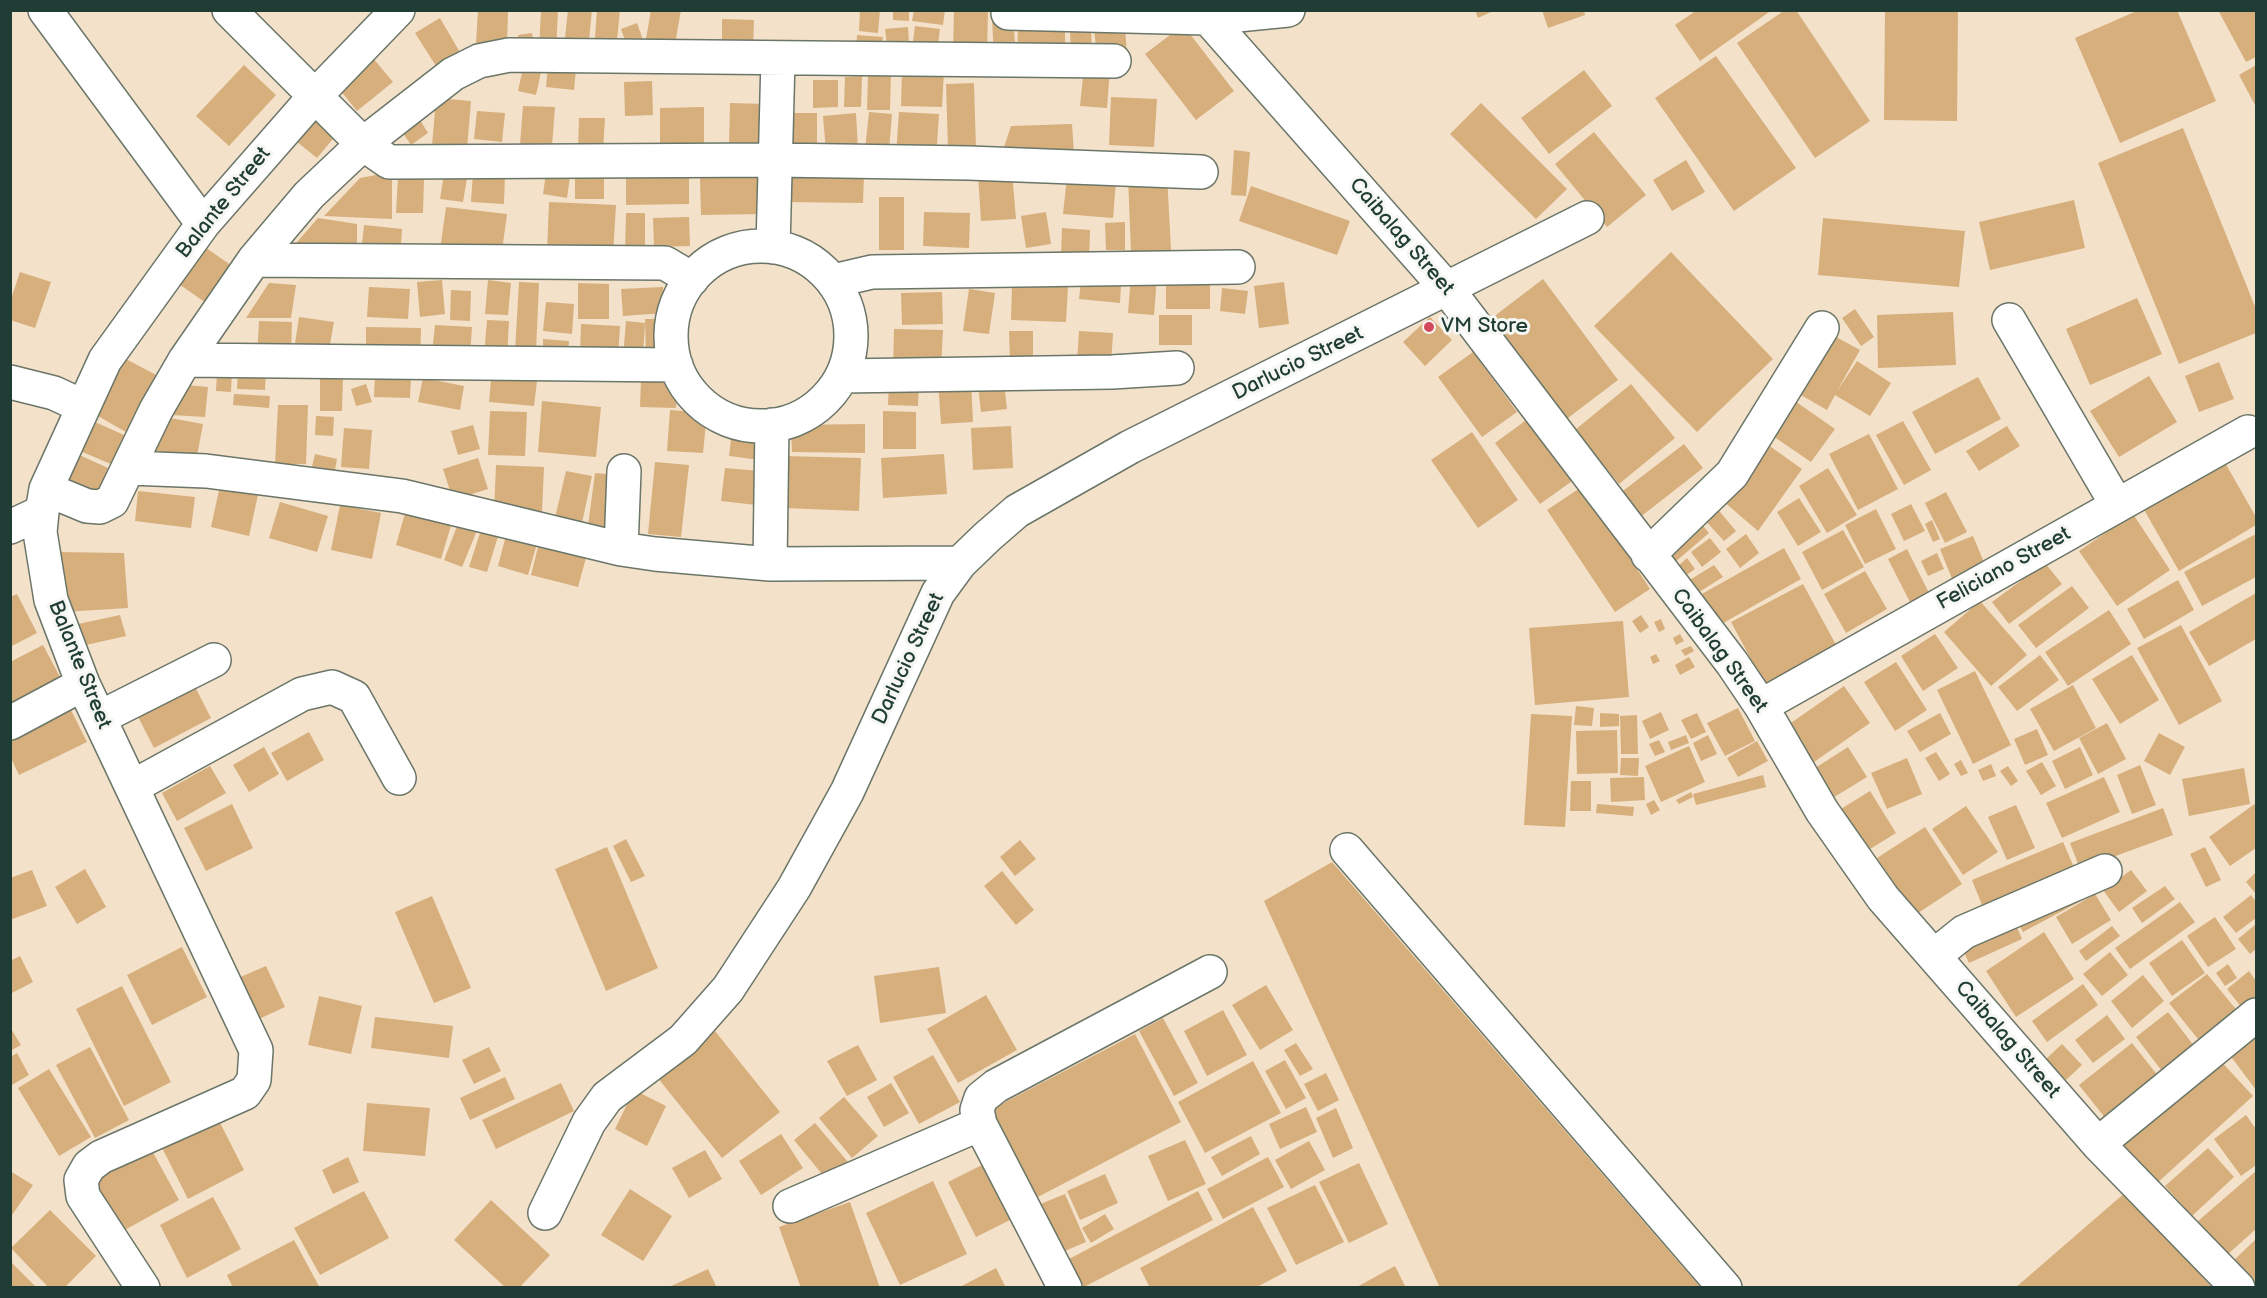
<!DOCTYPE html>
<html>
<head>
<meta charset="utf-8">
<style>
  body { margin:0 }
  #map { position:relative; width:2267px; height:1298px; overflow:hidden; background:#f4e1ca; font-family:"Balsamiq Sans",sans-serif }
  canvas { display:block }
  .frame { position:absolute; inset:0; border:12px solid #1f3d34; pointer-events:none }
</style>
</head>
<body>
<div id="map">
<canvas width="2267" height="1298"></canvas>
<div class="frame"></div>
</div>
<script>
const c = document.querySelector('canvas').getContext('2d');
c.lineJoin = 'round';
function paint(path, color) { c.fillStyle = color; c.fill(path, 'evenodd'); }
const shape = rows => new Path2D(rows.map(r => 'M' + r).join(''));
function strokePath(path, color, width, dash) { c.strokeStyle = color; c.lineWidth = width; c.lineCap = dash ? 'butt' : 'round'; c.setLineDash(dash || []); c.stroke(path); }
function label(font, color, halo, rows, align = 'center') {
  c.font = font + ' "Balsamiq Sans",sans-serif'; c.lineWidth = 6; c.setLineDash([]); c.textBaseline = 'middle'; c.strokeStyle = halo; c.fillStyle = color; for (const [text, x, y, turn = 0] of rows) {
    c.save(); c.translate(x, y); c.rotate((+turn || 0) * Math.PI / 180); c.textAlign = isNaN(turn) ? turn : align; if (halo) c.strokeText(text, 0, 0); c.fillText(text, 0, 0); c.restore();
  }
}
const building = shape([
  [478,10,508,10,507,45,476,44],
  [541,10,558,10,556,52,539,50],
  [568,10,592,10,589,40,565,38],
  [597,10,620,10,617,40,595,38],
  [651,10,681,10,675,44,646,39],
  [860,10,880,10,878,33,859,31],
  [893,10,909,10,909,21,893,20],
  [914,10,945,10,943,25,912,21],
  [954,10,988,10,987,52,953,52],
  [1475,10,1495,10,1478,18],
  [1542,10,1584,10,1585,15,1548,28],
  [1697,10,1772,10,1700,61,1675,25],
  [1785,10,1796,10,1870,121,1815,158,1737,43],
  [2139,10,2177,10,2216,101,2120,143,2075,38],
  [2218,10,2256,10,2256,57,2246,62],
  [1885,11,1958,12,1957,121,1884,120],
  [440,18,461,54,438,69,415,33],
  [722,19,754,20,753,50,722,49],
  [1013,19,1016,55,994,56,992,20],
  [637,23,643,40,627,46,621,29],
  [1183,25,1234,91,1196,120,1145,54],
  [915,26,940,29,937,52,912,49],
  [1018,26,1065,28,1065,58,1017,55],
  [1091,26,1092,56,1071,57,1070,27],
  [908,27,909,44,887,46,885,29],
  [1125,27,1127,55,1097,57,1094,29],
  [532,33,534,44,520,46,518,35],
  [857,35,883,37,881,53,856,52],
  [367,51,393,82,357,111,332,80],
  [1716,56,1796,168,1734,211,1655,98],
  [244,65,276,95,229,146,196,116],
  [2256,65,2256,107,2239,75],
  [548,66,576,69,574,90,546,87],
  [1084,67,1110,69,1107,108,1080,106],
  [523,68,541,72,536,95,518,91],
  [902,70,944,71,942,107,901,106],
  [1584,70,1612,106,1549,154,1521,118],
  [868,74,891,74,890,110,867,110],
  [862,76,861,107,844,107,845,77],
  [813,80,838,80,838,107,813,108],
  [652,81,653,115,625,116,624,82],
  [974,83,976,149,948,149,946,84],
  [1111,97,1157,99,1154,147,1109,145],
  [436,98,471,101,467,149,432,146],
  [730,103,766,104,765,148,729,147],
  [1481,103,1567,189,1536,219,1450,134],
  [523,106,555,107,552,146,520,144],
  [704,107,704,152,660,152,660,108],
  [307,110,337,134,317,158,287,134],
  [477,111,505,113,502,142,474,139],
  [415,112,428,133,411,145,396,123],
  [869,112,892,114,889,151,865,150],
  [899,112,939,114,936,158,896,155],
  [784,113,817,113,817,150,784,150],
  [856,113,858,150,826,152,823,116],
  [579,118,605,118,603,151,578,150],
  [1072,124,1074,154,1001,156,1011,126],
  [2183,128,2256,309,2256,333,2179,364,2098,163],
  [1594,132,1646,195,1607,227,1555,164],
  [1234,150,1250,152,1246,196,1231,195],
  [1686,160,1705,192,1672,211,1653,180],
  [446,162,469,166,463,202,440,199],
  [1012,171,1016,219,981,221,978,174],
  [392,172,392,219,324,216,360,178],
  [473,172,505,174,504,204,471,202],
  [546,173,570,177,567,198,543,194],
  [689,173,689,204,626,205,626,174],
  [788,173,864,174,863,203,788,202],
  [575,175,604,175,604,199,575,199],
  [1167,175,1171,250,1131,252,1128,177],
  [398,177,424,178,423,213,396,213],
  [763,177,763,214,701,215,700,178],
  [1067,177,1116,181,1113,218,1063,214],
  [1251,186,1350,221,1337,255,1239,221],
  [879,197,904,197,904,250,879,250],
  [2074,200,2085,248,1990,270,1979,222],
  [549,202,616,205,613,255,547,252],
  [446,207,507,214,501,258,440,250],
  [924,212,970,213,969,248,923,246],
  [1046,212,1051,244,1026,248,1021,216],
  [626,213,645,213,645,251,625,250],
  [689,217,690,246,654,247,653,218],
  [318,218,357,224,357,255,284,257],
  [1823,218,1965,231,1959,287,1818,275],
  [1125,222,1125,250,1106,250,1105,223],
  [364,225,402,229,400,256,361,253],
  [1062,228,1090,230,1089,258,1061,257],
  [196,241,238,270,212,307,170,278],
  [1671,252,1773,359,1697,432,1594,326],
  [20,272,51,282,35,328,10,320,10,302],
  [1131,276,1157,277,1154,315,1128,313],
  [1166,277,1210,277,1210,309,1166,309],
  [1543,279,1618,380,1564,421,1488,321],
  [442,280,445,314,420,317,417,282],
  [488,280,511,283,508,315,485,314],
  [1081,281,1121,285,1120,303,1079,299],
  [519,282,539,283,536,351,515,351],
  [1284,282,1289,324,1259,328,1254,286],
  [269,283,296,285,291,318,246,318],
  [578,283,609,284,609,319,578,319],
  [1012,286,1068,287,1066,322,1011,320],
  [369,287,410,289,408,319,367,317],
  [663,287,665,313,623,316,621,289],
  [1222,288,1248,291,1245,314,1220,311],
  [969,289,995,293,989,334,963,331],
  [451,290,471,291,470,321,450,320],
  [942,292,943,324,902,325,901,293],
  [2137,298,2162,354,2090,385,2066,329],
  [546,302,574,304,572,334,543,331],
  [1855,309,1874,337,1861,346,1842,318],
  [1953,312,1956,365,1878,368,1877,315],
  [1159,315,1192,315,1192,345,1159,345],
  [299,317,334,322,328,355,294,350],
  [1430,317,1452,340,1425,366,1403,342],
  [645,319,665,319,666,355,646,356],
  [487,320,509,321,507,357,484,356],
  [259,321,292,322,291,356,257,355],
  [626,321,645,323,643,358,623,357],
  [581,324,620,326,618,357,580,356],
  [435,325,472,327,470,356,432,353],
  [366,327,421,328,420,361,366,360],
  [894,329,943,330,941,369,893,369],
  [1009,331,1033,331,1033,363,1010,363],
  [1079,331,1113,333,1111,364,1077,362],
  [1827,332,1860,350,1837,391,1857,361,1891,383,1870,416,1835,395,1827,410,1794,391],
  [543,339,569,341,568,355,543,354],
  [1473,352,1517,412,1482,437,1438,377],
  [122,357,162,378,131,435,91,412],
  [2219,362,2234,399,2199,412,2185,376],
  [238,369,266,370,265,390,237,389],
  [492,369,538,373,534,406,489,402],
  [217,372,232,373,231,392,216,391],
  [375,375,411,377,410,398,374,397],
  [2149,376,2177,422,2119,457,2090,411],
  [320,377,343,377,342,411,320,411],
  [1978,377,2001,419,1935,454,1912,412],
  [423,378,464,386,460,410,418,402],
  [641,380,678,381,676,408,640,407],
  [971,380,973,422,941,424,938,381],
  [889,381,919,382,918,406,888,405],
  [1004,383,1007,409,981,412,978,385],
  [175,384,208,387,205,417,172,415],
  [366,384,372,402,356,406,351,389],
  [1631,384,1675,438,1619,484,1575,430],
  [234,394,270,396,269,408,233,405],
  [1792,399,1835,429,1811,462,1770,434],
  [542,401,601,407,596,457,538,452],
  [278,405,308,405,306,464,275,464],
  [670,410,707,413,703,453,667,451],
  [490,411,527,412,525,456,488,455],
  [883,411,916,412,916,449,883,449],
  [159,416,203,424,195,467,151,459],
  [316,416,334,417,333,436,315,435],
  [86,418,133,439,120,468,73,448],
  [1529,418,1575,479,1540,504,1495,443],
  [1903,421,1931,470,1904,485,1876,435],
  [865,424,865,453,792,452,791,425],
  [473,425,480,449,458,455,451,431],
  [1011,426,1013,468,973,470,971,428],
  [2007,426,2020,446,1979,471,1966,451],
  [344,428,372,430,369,469,341,467],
  [732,431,763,434,760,460,729,456],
  [1472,432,1518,500,1478,528,1431,460],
  [1869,434,1898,489,1858,510,1829,454],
  [1764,442,1802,469,1758,531,1723,501],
  [1684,444,1703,468,1639,518,1619,494],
  [75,453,108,468,97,493,64,478],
  [315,454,337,459,334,475,311,471],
  [944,454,947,494,883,498,881,458],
  [785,456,861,458,859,511,784,508],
  [478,458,488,489,453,500,443,469],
  [2224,461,2256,517,2256,525,2179,571,2143,508],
  [655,462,689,465,681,537,648,534],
  [496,465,544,467,542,513,494,511],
  [725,468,760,471,756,505,721,501],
  [1828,468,1857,515,1827,533,1799,486],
  [566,471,592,476,582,523,555,518],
  [595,473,618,475,611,529,588,526],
  [221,481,259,490,249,536,211,527],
  [1583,486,1650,589,1615,612,1547,510],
  [138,491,195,497,191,528,135,521],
  [1946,492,1967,532,1945,543,1925,503],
  [1799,498,1821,532,1798,546,1777,512],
  [280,502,328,516,317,552,269,538],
  [1911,504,1925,531,1904,541,1891,514],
  [340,505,381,513,372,559,331,550],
  [407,506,453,519,441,559,396,545],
  [1715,506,1736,531,1724,541,1702,517],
  [1876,509,1896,549,1865,564,1845,525],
  [2133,514,2170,570,2117,606,2079,551],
  [1932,520,1940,539,1933,542,1925,524],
  [459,521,478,528,462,567,444,560],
  [1699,521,1709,533,1674,563,1664,551],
  [483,524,500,530,487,572,469,567],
  [1843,530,1864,567,1822,590,1802,552],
  [507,532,538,540,528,575,498,566],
  [1746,534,1759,553,1740,568,1726,549],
  [2256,534,2256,577,2202,606,2184,572],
  [541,535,589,547,578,587,531,575],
  [1973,536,1986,567,1953,581,1940,549],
  [1710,538,1721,552,1702,567,1691,552],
  [1784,548,1801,579,1718,626,1700,595],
  [1907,549,1935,605,1916,614,1888,559],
  [57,552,124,553,128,608,63,612],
  [1937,553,1944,569,1928,576,1921,561],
  [1687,558,1695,569,1685,576,1678,566],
  [2045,563,2062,584,2009,624,1992,602],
  [1714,565,1723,577,1696,594,1688,581],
  [1865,571,1887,609,1846,633,1824,594],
  [2178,580,2194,610,2144,639,2127,609],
  [1803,584,1841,654,1769,693,1731,622],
  [2072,586,2089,608,2036,648,2018,625],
  [2256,593,2256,639,2209,666,2189,632],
  [17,594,37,633,10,647,10,597],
  [1980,601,2027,655,1991,686,1944,632],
  [2109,610,2131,644,2068,686,2045,652],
  [120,615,126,636,77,647,69,626],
  [1641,615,1649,627,1640,633,1632,621],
  [1661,619,1665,629,1659,632,1654,622],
  [1623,621,1629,697,1535,705,1529,628],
  [2181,625,2222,701,2179,725,2137,648],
  [1680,634,1684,641,1676,645,1673,638],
  [1935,634,1958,668,1923,691,1901,656],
  [43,645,61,679,10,705,10,662],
  [1691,646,1694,651,1685,656,1681,650],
  [1656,654,1660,661,1653,664,1650,657],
  [2040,655,2059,680,2017,711,1998,687],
  [2132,655,2159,700,2120,724,2092,679],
  [1689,657,1695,667,1680,675,1675,665],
  [1896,662,1927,710,1895,731,1864,682],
  [187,671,211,718,154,748,130,701],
  [1975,671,2011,745,1973,764,1937,690],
  [2073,685,2096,728,2054,751,2030,709],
  [1844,686,1870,723,1814,762,1788,725],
  [69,706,87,742,19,775,10,756,10,735],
  [1576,706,1594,708,1592,726,1574,725],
  [1738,708,1755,741,1725,756,1707,723],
  [1661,712,1669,730,1650,739,1642,721],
  [1600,713,1619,714,1619,726,1600,727],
  [1697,713,1706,732,1691,739,1681,720],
  [1940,713,1951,734,1920,752,1907,731],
  [1531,714,1572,716,1565,827,1524,825],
  [1637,715,1638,754,1621,754,1620,716],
  [2107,723,2126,759,2098,774,2079,738],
  [2037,729,2048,755,2025,765,2014,739],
  [1617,730,1618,773,1577,774,1576,731],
  [309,732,324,760,287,781,271,753],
  [2159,733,2185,747,2170,775,2144,761],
  [1686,735,1689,743,1671,750,1668,742],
  [1708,735,1717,754,1701,761,1693,743],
  [1659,740,1665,752,1655,756,1649,744],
  [1757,741,1768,761,1738,777,1727,758],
  [1689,746,1705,782,1661,802,1645,766],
  [264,747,279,774,249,792,233,765],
  [1848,747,1867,777,1831,799,1812,770],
  [2080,747,2093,775,2065,789,2052,761],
  [1936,752,1950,774,1939,781,1925,758],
  [1621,758,1639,758,1638,776,1620,775],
  [1907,758,1922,794,1887,809,1871,773],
  [1961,760,1968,773,1961,776,1954,764],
  [2042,762,2056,786,2041,795,2026,771],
  [1991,764,1996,776,1983,781,1978,770],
  [2140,765,2156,805,2132,814,2117,775],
  [210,766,226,793,177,821,162,793],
  [2008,766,2018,781,2011,786,2000,771],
  [2244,768,2250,804,2189,816,2182,779],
  [1763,775,1766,787,1696,805,1693,794],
  [1644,777,1645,800,1611,802,1610,778],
  [2104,777,2120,812,2062,838,2046,803],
  [1571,781,1591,781,1591,811,1570,811],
  [1870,791,1896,833,1862,854,1836,812],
  [1691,792,1693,797,1679,804,1676,800],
  [1654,800,1660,810,1651,815,1646,804],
  [2256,803,2256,848,2230,866,2209,837],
  [232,804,253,848,206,871,184,828],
  [1597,804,1634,807,1633,816,1596,813],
  [2016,805,2035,848,2007,860,1988,817],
  [1966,806,1998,852,1963,875,1932,829],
  [2163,808,2173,835,2080,869,2070,843],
  [1925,827,1962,884,1915,915,1877,858],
  [626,839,645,876,631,882,613,846],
  [1020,840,1036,859,1015,876,1000,857],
  [2063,842,2076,872,1984,910,1972,880],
  [607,847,658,968,606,991,555,869],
  [2205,847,2221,880,2206,887,2190,854],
  [1332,862,1701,1288,1440,1288,1264,901],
  [85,869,106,907,77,924,55,887],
  [32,870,47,906,10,920,10,878],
  [2131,870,2147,891,2119,912,2103,890],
  [1002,871,1034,910,1016,925,984,886],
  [2256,872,2256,894,2246,882],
  [2073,886,2081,901,2023,932,2015,917],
  [2165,886,2175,899,2142,923,2132,908],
  [2095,894,2111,920,2072,944,2056,917],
  [2251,895,2256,902,2256,918,2236,933,2223,917],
  [432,896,471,988,434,1003,395,912],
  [2180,902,2195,922,2130,969,2115,948],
  [2012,916,2022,939,1969,963,1959,941],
  [2215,917,2236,949,2208,967,2187,936],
  [2256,924,2256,949,2250,954,2238,939],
  [2112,926,2120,936,2086,961,2079,951],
  [2044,932,2074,979,2016,1017,1986,971],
  [2182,940,2205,973,2172,996,2149,963],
  [182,947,207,997,152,1025,127,975],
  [2110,952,2128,975,2102,996,2083,974],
  [20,956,33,982,10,994,10,961],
  [2228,964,2237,978,2225,986,2216,973],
  [266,966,285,1007,257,1020,238,978],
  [939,967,946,1013,880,1023,874,976],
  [2249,971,2256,981,2256,997,2242,1008,2227,989],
  [2207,974,2240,1014,2202,1044,2169,1003],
  [2143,975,2164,1001,2132,1028,2111,1001],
  [2083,984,2098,1005,2047,1042,2032,1021],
  [1266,985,1293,1030,1260,1050,1232,1005],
  [122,986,171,1082,124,1106,76,1009],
  [986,995,1017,1050,958,1083,927,1029],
  [319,996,362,1006,351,1054,308,1045],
  [1223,1010,1247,1055,1207,1076,1184,1031],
  [2168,1012,2198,1051,2165,1075,2136,1037],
  [2107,1015,2125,1039,2093,1063,2075,1040],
  [375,1017,453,1026,449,1058,371,1048],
  [1163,1018,1198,1083,1174,1096,1139,1031],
  [10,1027,21,1045,10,1051],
  [715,1031,780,1112,722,1158,657,1077],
  [2256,1032,2256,1090,2229,1054],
  [1135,1034,1181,1122,1036,1198,990,1110],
  [1296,1043,1313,1069,1300,1076,1284,1050],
  [2132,1043,2159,1077,2106,1119,2079,1085],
  [2062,1044,2082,1065,2066,1080,2046,1059],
  [858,1045,877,1080,847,1096,827,1061],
  [90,1047,129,1120,95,1138,56,1065],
  [489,1047,501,1071,474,1084,462,1060],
  [17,1053,29,1075,10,1086,10,1057],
  [933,1055,960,1102,919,1124,893,1077],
  [2218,1058,2253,1096,2156,1184,2122,1146],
  [1285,1060,1306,1098,1286,1109,1265,1071],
  [1253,1061,1281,1113,1205,1153,1178,1102],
  [49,1069,91,1137,59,1156,18,1088],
  [1326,1073,1339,1100,1318,1111,1304,1084],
  [505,1077,515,1099,470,1120,460,1098],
  [561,1083,574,1111,496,1149,482,1120],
  [891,1083,909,1113,884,1127,867,1097],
  [634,1090,666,1106,647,1146,615,1129],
  [844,1097,878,1136,852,1158,819,1118],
  [210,1103,244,1170,188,1199,154,1132],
  [367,1103,430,1108,425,1156,363,1151],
  [1306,1107,1317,1132,1280,1149,1269,1124],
  [1336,1108,1353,1148,1333,1158,1316,1118],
  [2246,1115,2256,1129,2256,1165,2241,1176,2214,1139],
  [815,1123,848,1162,826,1179,794,1140],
  [781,1134,803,1168,761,1195,739,1161],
  [144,1136,179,1200,123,1231,87,1166],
  [1251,1136,1260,1154,1222,1176,1211,1157],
  [1185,1140,1206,1184,1168,1201,1148,1156],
  [1309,1141,1325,1170,1291,1189,1275,1160],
  [2208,1148,2234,1177,2192,1216,2165,1186],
  [705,1150,722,1179,689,1198,672,1168],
  [348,1157,359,1182,333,1194,322,1170],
  [1268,1157,1284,1187,1223,1219,1207,1189],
  [990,1161,1018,1216,976,1237,948,1182],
  [1359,1163,1388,1224,1349,1243,1319,1182],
  [10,1171,33,1185,10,1218],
  [2256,1171,2256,1229,2227,1255,2198,1221],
  [1105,1174,1118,1203,1080,1220,1067,1191],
  [933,1181,967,1254,900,1285,866,1213],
  [1315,1185,1344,1242,1296,1265,1267,1208],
  [630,1189,672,1216,643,1261,601,1235],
  [364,1191,389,1238,320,1275,294,1228],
  [1198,1191,1213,1220,1084,1287,1069,1259],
  [2127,1191,2212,1288,2015,1288],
  [1065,1194,1086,1242,1058,1254,1038,1205],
  [213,1197,241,1249,187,1278,160,1225],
  [491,1200,550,1255,519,1288,506,1288,454,1240],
  [850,1202,880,1288,801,1288,779,1227],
  [1253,1207,1287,1271,1255,1288,1150,1288,1140,1268],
  [50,1210,96,1256,64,1288,49,1288,11,1248],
  [1105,1214,1114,1229,1091,1243,1082,1228],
  [2256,1239,2256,1288,2252,1288,2230,1264],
  [294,1240,320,1288,233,1288,227,1275],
  [10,1261,37,1288,10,1288],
  [1395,1266,1406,1288,1355,1288],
  [996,1268,1006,1288,958,1288],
  [708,1269,717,1288,667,1288]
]);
const minor = shape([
  [45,10,203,224],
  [229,10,363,144,389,162,776,160,969,163,1201,172],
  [1201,10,1448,290,1732,663,1761,706,1822,811,1883,898,2098,1144,2238,1288],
  [1008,13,1207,18,1288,10],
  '671 336a90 90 0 1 1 180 0a90 90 0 1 1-180 0Z',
  [773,247,778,59],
  [254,260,665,263,692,279],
  [833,281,872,272,1238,267],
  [2009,320,2117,505],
  [185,360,676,365],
  [842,376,1112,372,1177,368],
  [10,382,54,393,82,406],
  [130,468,206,471,402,496,621,549,655,554,770,564,960,563],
  [46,489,87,506,100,507,112,501,156,410,185,360,254,260,309,195,363,144,453,74,479,61,509,55,1114,61],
  [10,527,42,512],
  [621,549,624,471],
  [1648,555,1732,474,1822,328],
  [770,564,772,425],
  [1761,706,2248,432],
  [99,718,214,660],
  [10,723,83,684],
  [132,787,302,694,332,687,354,697,399,778],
  [1347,850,1725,1288],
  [1934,956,1964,932,2105,871],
  [2098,1144,2256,1015],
  [790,1206,980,1124],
  [545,1213,589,1122,607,1097,683,1040,728,989,794,888,847,792,938,593,960,563,987,537,1017,511,1130,447,1587,218],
  [143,1288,83,1196,81,1180,89,1166,101,1157,245,1093,254,1080,256,1050,83,684,51,600,40,532,42,512,46,489,105,360,203,224,315,96,398,10],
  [1065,1288,980,1124,977,1110,981,1098,996,1086,1210,972]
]);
const markers = [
  [1429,327,6,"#d1495b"]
];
const streetNames = [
  ["Balante Street",224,203,-51],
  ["Caibalag Street",1401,237,49],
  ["Darlucio Street",1298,364,-26],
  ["Feliciano Street",2004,569,-29],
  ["Caibalag Street",1719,651,54],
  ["Darlucio Street",909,659,-65],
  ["Balante Street",79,665,68],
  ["Caibalag Street",2007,1040,49]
];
const poiNames = [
  ["VM Store",1441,327]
];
paint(building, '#d6af7d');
strokePath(minor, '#6a7668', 36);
strokePath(minor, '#fff', 33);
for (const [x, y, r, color] of markers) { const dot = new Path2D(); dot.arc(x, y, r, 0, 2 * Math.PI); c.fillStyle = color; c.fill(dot); strokePath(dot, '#f6f6f2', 2); }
label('21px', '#1f3d34', '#f6f6f2', streetNames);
label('21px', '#1f3d34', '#f6f6f2', poiNames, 'left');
</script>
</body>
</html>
